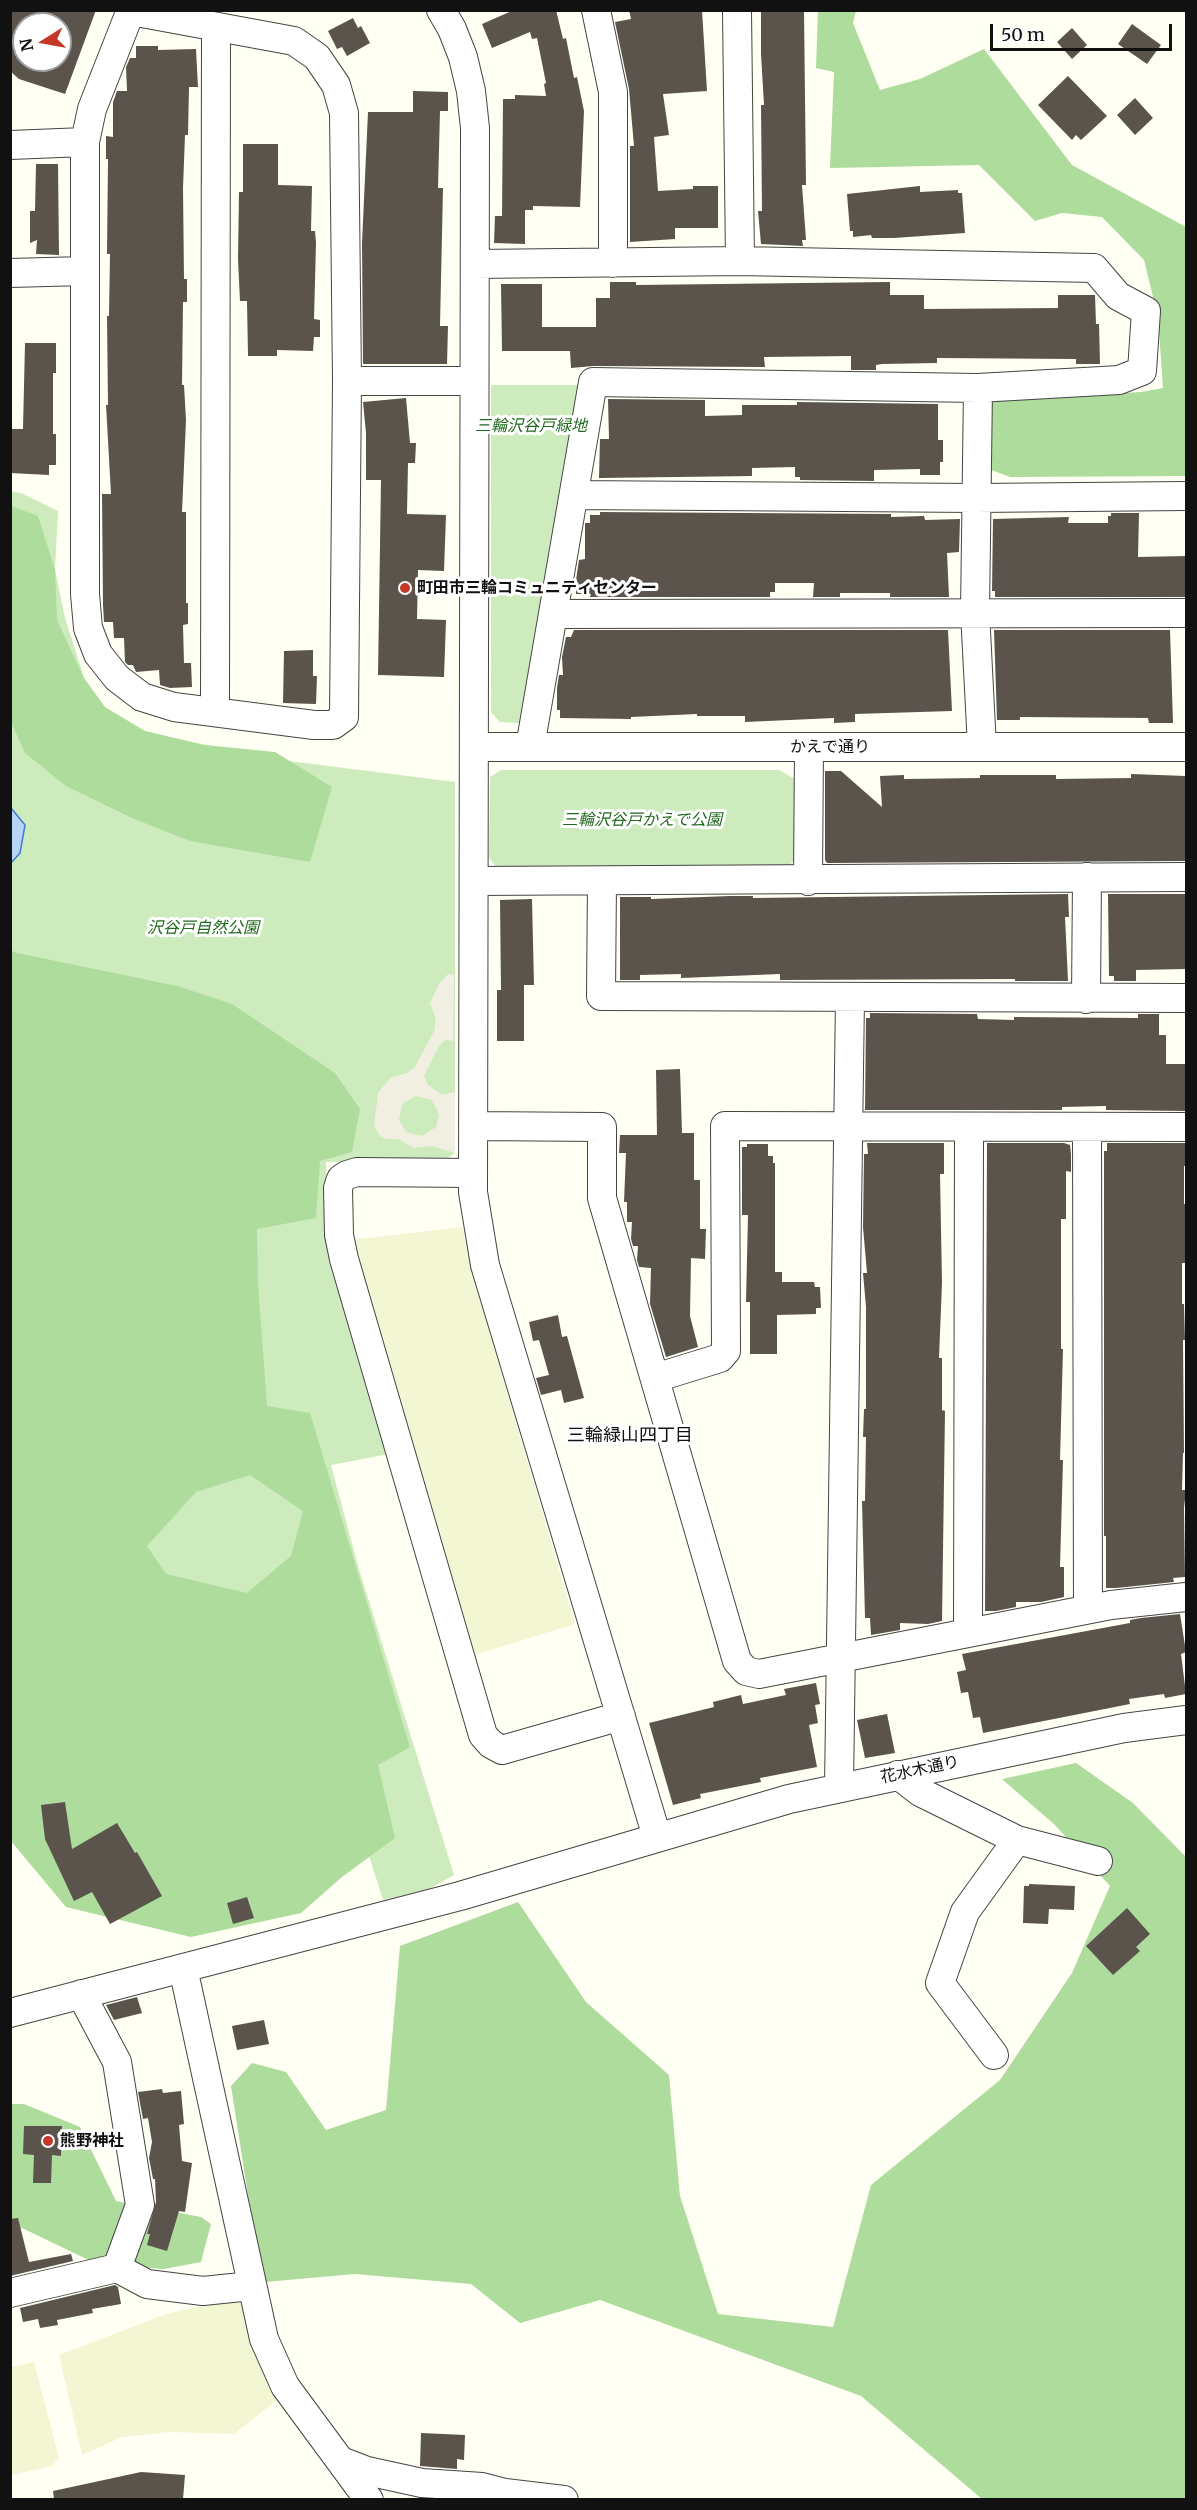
<!DOCTYPE html>
<html>
<head>
<meta charset="utf-8">
<style>
  body { margin:0 }
  #map { position:relative; width:1197px; height:2510px; overflow:hidden; background:#fffff4; font-family:Merriweather,serif }
  canvas { display:block }
  .frame { position:absolute; inset:0; border:12px solid #111; pointer-events:none }
  .north { position:absolute; left:12px; top:12px; width:60px; height:60px; box-sizing:border-box; background:#fff; border:2px solid #a0a0a0; border-radius:50%; rotate:259deg; font-size:16px; font-weight:700; line-height:24px; text-align:center; color:#111 }
  .north::after { content:''; display:block; margin:auto; width:21px; height:27px; background:#c33926; clip-path:polygon(50% 0,100% 100%,50% 72%,0 100%) }
  .scale { position:absolute; left:990px; top:24px; width:182px; height:27px; box-sizing:border-box; border:3px solid #111; border-top:0; padding-left:8px; font-size:18px; line-height:21px; white-space:nowrap; color:#111; -webkit-text-stroke:4px #fff; paint-order:stroke }
</style>
</head>
<body>
<div id="map">
<canvas width="1197" height="2510"></canvas>
<div class="frame"></div>
<div class="north">N</div>
<div class="scale">50 m</div>
</div>
<script>
const c = document.querySelector('canvas').getContext('2d');
c.lineJoin = 'round';
function paint(path, color) { c.fillStyle = color; c.fill(path, 'evenodd'); }
const shape = rows => new Path2D(rows.map(r => 'M' + r).join(''));
function strokePath(path, color, width, dash) { c.strokeStyle = color; c.lineWidth = width; c.lineCap = dash ? 'butt' : 'round'; c.setLineDash(dash || []); c.stroke(path); }
function label(font, color, halo, rows, align = 'center') {
  c.font = font + ' Merriweather,"Noto Sans JP",serif'; c.lineWidth = 6; c.setLineDash([]); c.textBaseline = 'middle'; c.strokeStyle = halo; c.fillStyle = color; for (const [text, x, y, turn = 0] of rows) {
    c.save(); c.translate(x, y); c.rotate((+turn || 0) * Math.PI / 180); c.textAlign = isNaN(turn) ? turn : align; if (halo) c.strokeText(text, 0, 0); c.fillText(text, 0, 0); c.restore();
  }
}
const farmland = shape([
  [462,1227,472,1272,575,1624,474,1655,350,1240],
  [240,2299,255,2352,277,2400,234,2434,170,2432,122,2437,82,2455,59,2355,169,2313],
  [34,2362,59,2458,52,2466,11,2475,11,2367]
]);
const green = shape([
  [491,385,580,385,524,718,519,723,500,722,491,712],
  [10,491,21,493,58,511,55,570,65,618,97,718,170,746,455,782,455,1153,445,1160,326,1162,328,1237,389,1454,331,1465,358,1566,454,1875,429,1889,383,1900,339,1760,136,1599,11,1018,11,863,20,853,15,814,10,808],
  [501,770,779,770,795,779,796,859,784,870,497,868,489,858,490,777]
]);
const forest = shape([
  [818,11,856,11,853,23,880,90,920,79,984,49,1072,165,1186,227,1186,476,1010,477,986,468,988,400,1141,392,1163,388,1158,317,1144,260,1102,217,1062,213,1035,221,979,165,830,168,834,72,816,68],
  [11,506,38,516,55,570,57,620,84,678,105,707,145,731,205,745,275,752,332,787,310,862,190,841,132,818,66,786,25,753,11,722],
  [10,950,17,953,177,986,232,1004,335,1073,360,1109,352,1152,320,1161,316,1218,257,1229,258,1284,267,1406,310,1413,410,1747,378,1765,395,1838,342,1877,301,1913,191,1937,66,1907,11,1841],
  [250,1475,303,1511,291,1556,247,1593,166,1574,147,1546,196,1492],
  [1076,1763,1133,1803,1186,1857,1186,2499,982,2499,861,2396,600,2300,520,2323,471,2284,355,2274,265,2282,248,2195,231,2086,252,2063,286,2072,326,2130,386,2110,400,1946,518,1902,586,2002,669,2075,680,2196,718,2314,833,2327,871,2185,1000,2080,1072,1973,1110,1886,1055,1825,1002,1779],
  [10,2104,24,2104,80,2127,116,2201,201,2217,211,2224,201,2262,164,2269,99,2265,22,2228,11,2231]
]);
const plaza = shape([
  [448,974,454,975,453,1041,445,1040,439,1046,424,1076,428,1085,442,1095,455,1092,455,1153,432,1146,414,1148,398,1139,386,1139,381,1137,374,1127,378,1093,390,1078,407,1073,415,1067,430,1039,435,1029,435,1016,430,1003,439,984],
  [416,1096,432,1100,439,1115,436,1127,422,1136,406,1132,399,1120,402,1104]
]);
const water = shape([
  [11,808,25,825,20,853,11,863,11,808]
]);
const building = shape([
  [10,10,96,10,65,94,19,79,10,71],
  [24,24,60,24,60,60,24,60],
  [514,10,556,10,563,39,566,38,574,78,577,77,584,111,580,207,533,206,533,210,525,210,525,244,494,243,495,216,502,216,503,99,515,99,515,95,546,96,544,84,546,83,537,38,532,39,530,32,492,48,482,24],
  [629,10,702,10,707,91,663,94,669,135,654,137,658,191,693,189,693,186,718,186,718,228,675,228,675,239,630,242,630,146,634,146,629,89,615,22,631,19],
  [761,10,804,10,806,185,802,185,806,240,802,240,803,246,761,244,758,211,762,211,761,105,764,105,761,54],
  [353,18,358,28,361,26,370,43,347,56,342,47,337,49,328,31],
  [1132,24,1161,45,1147,64,1118,44],
  [1072,28,1087,45,1072,59,1057,42],
  [136,46,158,46,158,50,196,49,198,87,189,87,188,135,185,135,183,188,184,279,187,279,187,302,183,302,182,385,184,385,186,420,182,512,186,512,186,603,188,603,188,624,183,625,184,663,191,663,192,687,170,688,160,685,159,670,136,672,133,665,128,665,125,662,124,638,114,638,113,622,104,622,103,605,102,494,111,494,106,405,108,405,107,316,109,316,110,254,107,254,108,159,106,159,106,136,113,137,113,102,117,91,127,91,126,67,130,58,136,58],
  [1068,76,1107,116,1081,140,1076,135,1072,140,1038,105],
  [413,91,448,92,448,111,440,111,438,188,443,188,440,326,448,326,447,364,363,364,362,243,368,112,413,112],
  [1135,98,1153,118,1135,135,1117,115],
  [243,144,278,144,278,185,312,186,311,231,315,231,316,243,314,319,320,320,320,337,314,337,313,351,277,350,277,356,248,356,247,301,240,301,238,259,239,192,243,192],
  [36,164,58,164,59,255,36,254,37,240,30,243,30,211,35,211],
  [920,186,920,192,958,190,958,193,962,193,965,233,894,238,872,238,871,235,853,237,853,231,850,231,847,194],
  [610,282,636,282,636,285,890,282,890,295,924,295,924,309,1058,308,1058,295,1095,295,1096,324,1099,324,1100,364,1076,364,1076,359,937,358,937,363,882,364,876,365,876,370,851,370,851,356,764,357,765,367,593,366,571,368,570,351,502,351,501,284,542,284,542,327,596,327,596,298,610,298],
  [25,343,56,343,56,373,53,373,53,434,56,434,56,465,49,465,49,475,10,473,10,429,23,429],
  [406,398,410,443,416,443,415,463,408,463,407,514,446,515,444,571,418,570,417,619,446,620,444,677,378,675,381,480,366,480,366,433,363,402],
  [608,399,705,400,705,416,742,415,742,405,797,405,797,402,938,404,938,440,943,440,943,462,940,462,940,475,920,475,920,469,874,470,874,481,800,480,800,477,795,477,795,467,752,468,752,476,599,478,600,439,609,439],
  [600,512,891,514,891,517,924,516,925,520,960,519,959,552,947,553,949,597,890,597,890,593,840,593,840,597,813,597,814,583,775,583,775,592,770,592,770,597,590,597,591,594,576,594,576,580,579,560,585,559,585,523,590,523,590,515,600,515],
  [1111,513,1139,513,1138,557,1186,556,1186,597,995,597,995,591,992,591,993,519,1069,517,1068,523,1108,523,1108,516,1111,516],
  [574,630,948,630,952,711,855,714,855,722,834,723,834,718,745,722,745,716,697,716,697,714,631,717,631,719,560,718,560,710,557,710,557,688,559,675,563,675,562,657,566,637,571,637],
  [994,630,1170,630,1173,723,1149,723,1148,718,1020,717,1020,720,997,720],
  [313,650,313,676,317,676,316,704,283,703,284,651],
  [825,771,841,771,882,807,880,776,904,775,904,779,980,778,980,775,1056,775,1056,779,1131,778,1131,774,1186,776,1186,861,827,863,825,860],
  [1068,894,1069,917,1065,917,1068,981,1015,981,1015,979,780,980,780,974,681,978,681,974,640,975,640,980,620,980,620,897,651,897,651,899,730,896,753,896,753,898],
  [1186,894,1186,969,1136,970,1136,981,1114,981,1114,976,1109,976,1108,894],
  [532,899,534,985,524,985,524,1041,497,1041,497,990,501,990,500,900],
  [870,1013,977,1014,978,1019,1014,1020,1014,1017,1138,1018,1138,1014,1159,1014,1159,1035,1166,1035,1166,1064,1186,1064,1186,1111,1106,1110,1106,1106,1062,1107,1062,1110,865,1110,866,1018,870,1018],
  [680,1069,682,1133,694,1133,694,1180,700,1180,700,1229,706,1229,705,1259,691,1258,690,1316,698,1347,666,1357,650,1304,651,1268,639,1267,637,1260,638,1246,633,1246,631,1239,632,1222,627,1222,627,1202,624,1202,626,1153,619,1153,620,1135,657,1135,656,1070],
  [867,1143,944,1143,944,1174,940,1174,942,1283,939,1358,942,1358,942,1410,945,1411,942,1621,928,1624,900,1623,900,1630,871,1635,870,1618,865,1618,862,1501,865,1501,866,1437,863,1437,864,1409,866,1409,866,1307,863,1273,867,1273,863,1227,864,1154,868,1154],
  [987,1143,1064,1143,1070,1145,1071,1154,1071,1172,1066,1171,1066,1219,1061,1219,1061,1349,1063,1349,1060,1460,1063,1460,1060,1567,1064,1567,1064,1597,1041,1602,1016,1602,1016,1607,996,1611,985,1611],
  [1107,1143,1186,1143,1186,1166,1184,1166,1184,1204,1186,1204,1186,1263,1182,1263,1182,1304,1184,1304,1185,1340,1183,1340,1184,1453,1183,1453,1182,1490,1186,1490,1184,1508,1185,1577,1173,1578,1174,1582,1116,1588,1106,1588,1106,1536,1104,1536,1104,1151,1107,1151],
  [747,1144,768,1144,768,1156,773,1156,773,1163,775,1163,775,1272,782,1272,782,1282,814,1282,815,1287,820,1287,821,1308,816,1308,816,1314,777,1315,777,1354,750,1354,750,1302,746,1302,748,1215,742,1215,742,1147,747,1147],
  [558,1315,562,1337,567,1336,584,1398,564,1403,561,1390,541,1395,536,1378,549,1375,539,1340,533,1341,529,1322],
  [1180,1614,1186,1652,1181,1654,1186,1694,1165,1698,1164,1694,1129,1699,1130,1704,983,1733,980,1717,973,1718,968,1692,961,1693,957,1672,966,1670,962,1654,1130,1623,1130,1620,1141,1618],
  [816,1683,820,1704,815,1705,818,1723,809,1725,817,1767,760,1778,761,1782,700,1794,701,1798,673,1805,649,1723,714,1707,713,1702,741,1695,743,1704,786,1695,784,1689],
  [887,1714,895,1753,865,1758,857,1720],
  [65,1802,72,1849,117,1823,135,1853,137,1852,162,1896,110,1924,92,1892,74,1901,45,1839,41,1805],
  [1029,1884,1075,1886,1074,1910,1049,1909,1048,1924,1023,1923,1024,1886,1029,1886],
  [247,1897,254,1918,233,1924,227,1903],
  [1127,1908,1150,1934,1136,1947,1140,1951,1113,1975,1086,1946],
  [137,1997,142,2013,114,2020,106,2005],
  [264,2020,269,2044,237,2050,232,2026],
  [162,2089,163,2093,181,2091,184,2124,179,2125,182,2161,192,2163,185,2212,179,2211,167,2251,147,2245,150,2234,147,2234,156,2202,155,2179,153,2179,149,2158,152,2142,148,2118,143,2119,138,2092],
  [24,2126,62,2126,61,2156,52,2155,51,2183,33,2183,34,2155,23,2154],
  [18,2218,29,2262,71,2254,73,2261,10,2276,10,2219],
  [115,2285,118,2287,121,2304,92,2309,93,2313,57,2320,58,2325,40,2328,38,2319,23,2322,20,2308],
  [421,2433,465,2435,464,2460,457,2459,457,2469,420,2466],
  [141,2472,185,2475,183,2499,54,2499,53,2491]
]);
const minor = shape([
  [441,10,452,29,463,57,471,91,475,128,473,1192,485,1265,657,1837],
  [596,10,613,92,613,263],
  [737,10,740,261],
  [131,11,294,41,317,57,336,85,344,113,347,381,344,717,333,725,314,725,174,707,142,697,117,678,98,654,88,628,85,594,85,142,92,109,131,10],
  [10,145,85,142],
  [475,264,740,261,1094,268,1118,296,1146,311,1142,371,1119,380,978,388,593,382,530,747],
  [10,273,84,271],
  [347,381,474,381],
  [978,388,975,612,982,747],
  [574,495,976,498,1186,496],
  [553,614,1186,613],
  [215,711,216,27],
  [474,747,1186,747],
  [474,881,1186,877],
  [602,881,601,996,1186,998],
  [808,881,809,747],
  [1086,999,1087,877],
  [473,1126,602,1127,602,1198,737,1661,746,1671,759,1674,1111,1605,1186,1597],
  [1087,1127,1088,1609],
  [472,1173,357,1172,347,1175,341,1179,338,1188,339,1235,344,1259,483,1735,491,1744,502,1750,621,1716],
  [655,1378,720,1358,726,1351,725,1126,1186,1127],
  [968,1632,969,1127],
  [898,1775,920,1792,1017,1840,1098,1861],
  [839,1787,850,998],
  [183,1968,264,2339,285,2386,369,2500],
  [81,1994,117,2062,140,2205,117,2268],
  [10,2013,460,1896,789,1799,1124,1728,1186,1720],
  [994,2055,940,1983,965,1912,1017,1840],
  [10,2293,117,2268,147,2284,203,2291,251,2286],
  [341,2461,367,2471,422,2483,482,2487,505,2493,564,2500]
]);
const markers = [
  [405,588,6,"#c33926"],
  [48,2141,6,"#c33926"]
];
const parkNames = [
  ["三輪沢谷戸緑地",531,426],
  ["三輪沢谷戸かえで公園",642,820],
  ["沢谷戸自然公園",203,928]
];
const poiNames = [
  ["町田市三輪コミュニティセンター",417,588],
  ["熊野神社",60,2141]
];
const streetNames = [
  ["かえで通り",830,747],
  ["花水木通り",920,1770,-12]
];
const neighbourhoodNames = [
  ["三輪緑山四丁目",630,1436]
];
paint(farmland, '#f3f6d3');
paint(green, '#cdebbd');
paint(forest, '#aedc9c');
paint(plaza, '#f1efe2');
paint(water, '#b8d5f7');
strokePath(water, '#3f7dcf', 1.5);
paint(building, '#5a544d');
strokePath(minor, '#444', 30);
strokePath(minor, '#fff', 28);
for (const [x, y, r, color] of markers) { const dot = new Path2D(); dot.arc(x, y, r, 0, 2 * Math.PI); c.fillStyle = color; c.fill(dot); strokePath(dot, '#fff', 2); }
label('italic 16px', '#226a1f', '#fff', parkNames);
label('bold 16px', '#111', '#fff', poiNames, 'left');
label('16px', '#111', '#fff', streetNames);
label('18px', '#111', '#fff', neighbourhoodNames);
</script>
</body>
</html>
